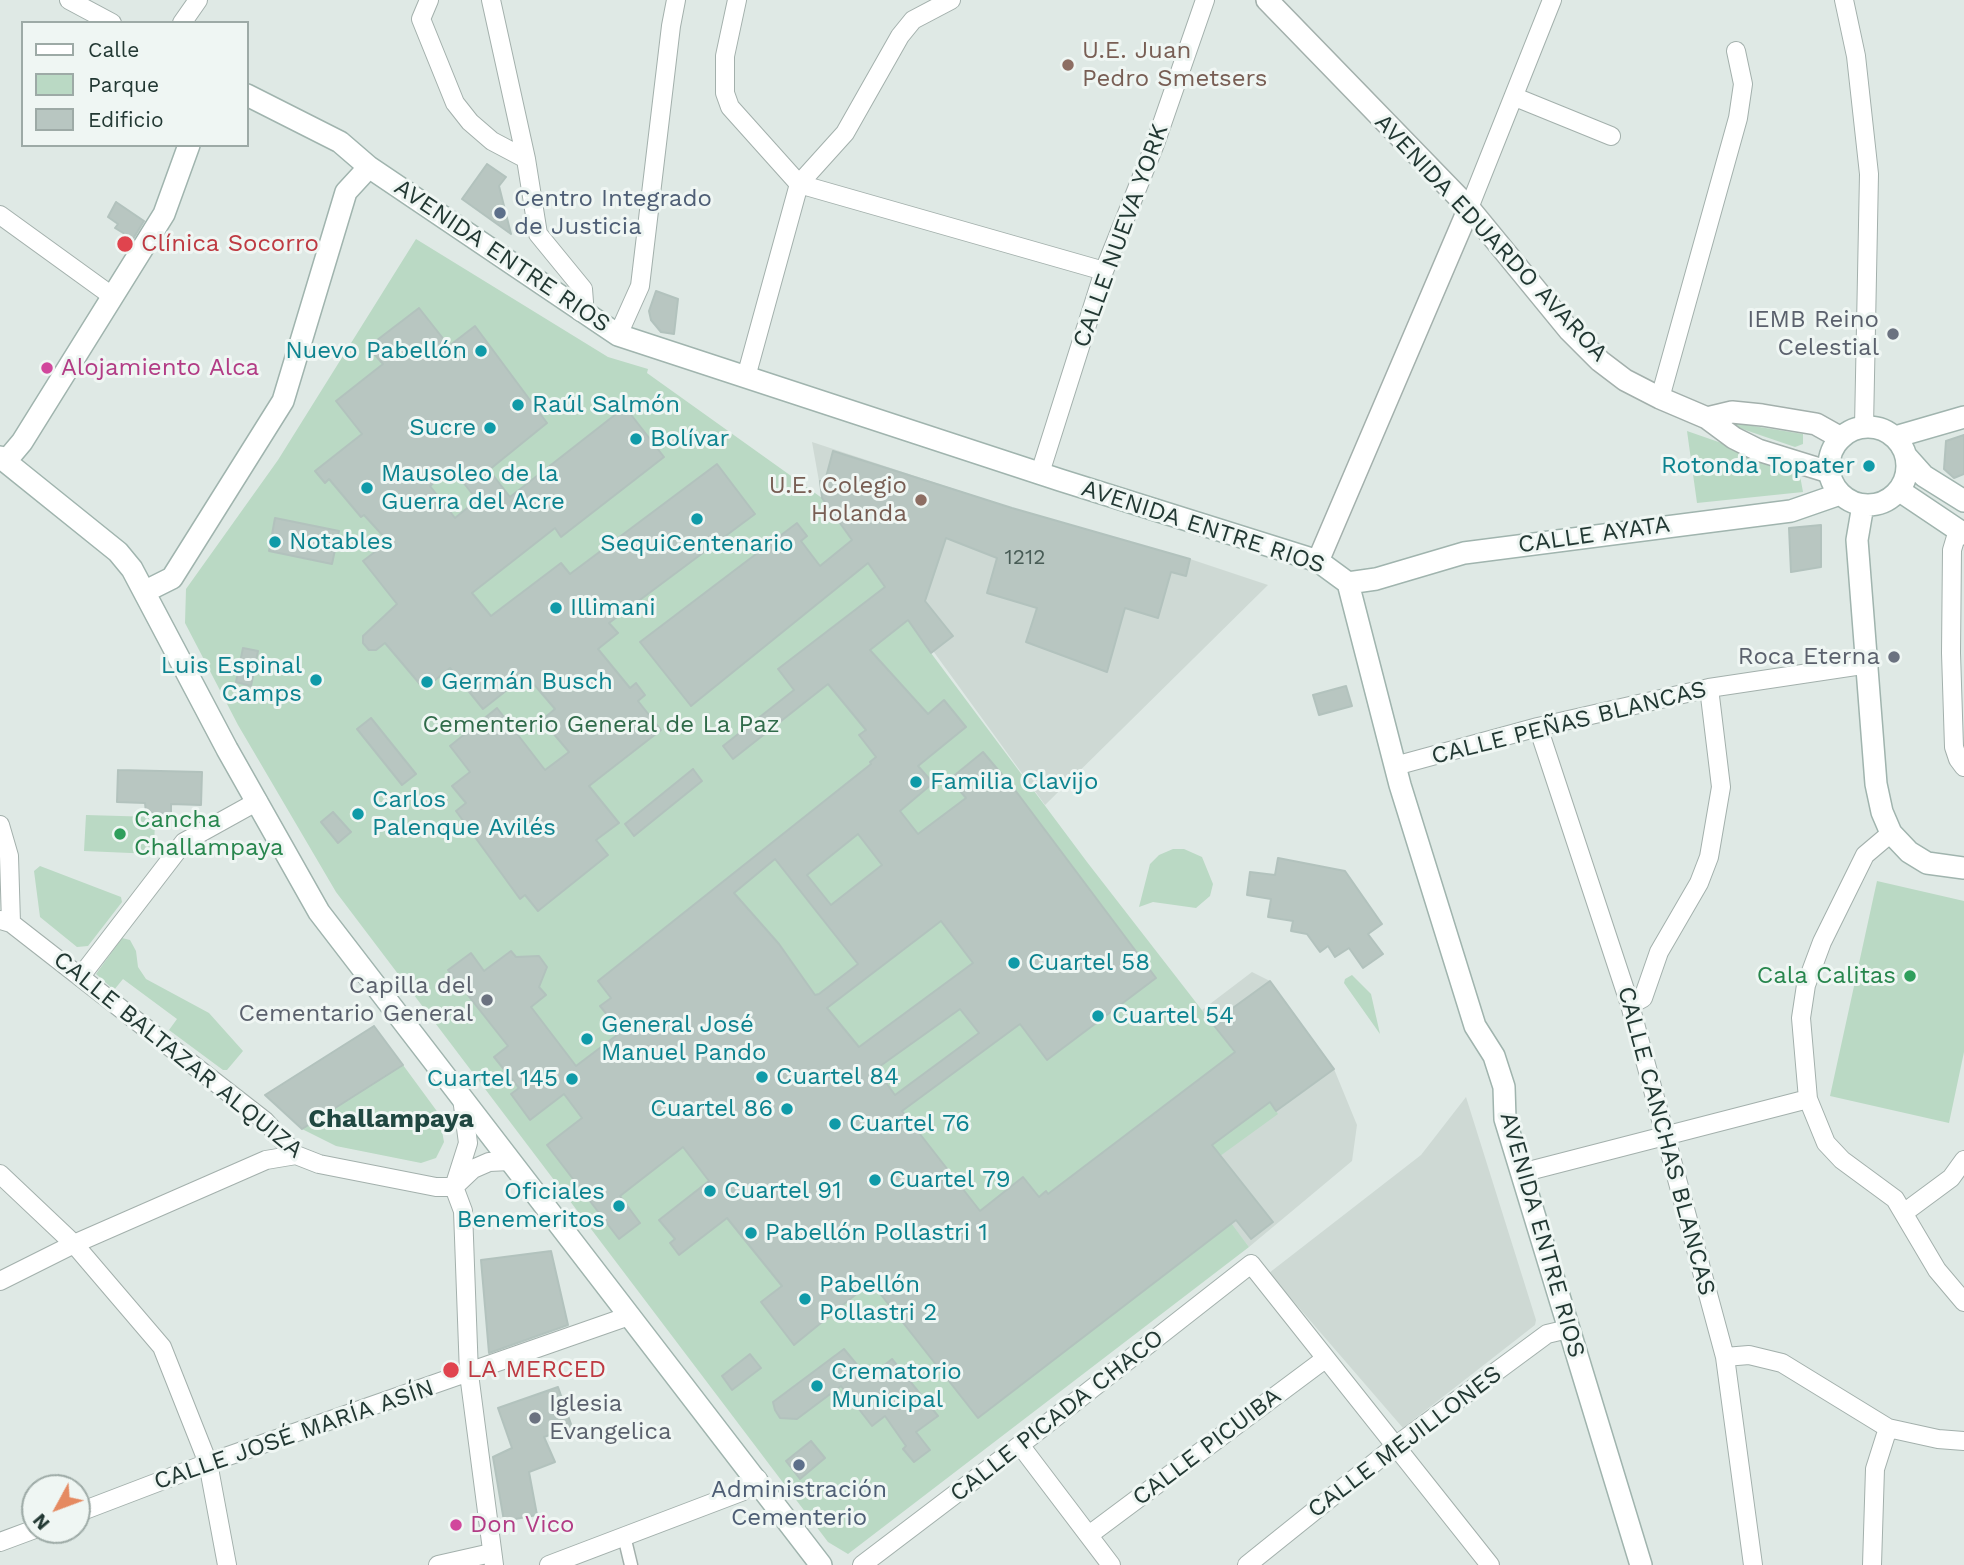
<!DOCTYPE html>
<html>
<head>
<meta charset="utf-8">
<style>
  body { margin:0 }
  #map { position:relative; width:1964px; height:1565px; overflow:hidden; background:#dfe9e5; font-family:"Work Sans",sans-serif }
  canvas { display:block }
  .legend { position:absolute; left:21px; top:21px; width:228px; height:126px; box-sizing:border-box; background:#eff6f3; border:2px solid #9daaa6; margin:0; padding:9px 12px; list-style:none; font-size:21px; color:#223833 }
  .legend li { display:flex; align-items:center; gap:14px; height:35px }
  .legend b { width:35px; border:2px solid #9daaa6 }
  .north { position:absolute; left:21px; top:1474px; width:70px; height:70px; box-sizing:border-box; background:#eff6f3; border:2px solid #9daaa6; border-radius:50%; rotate:229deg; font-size:19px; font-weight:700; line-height:28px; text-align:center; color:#223833 }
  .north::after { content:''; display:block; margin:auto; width:24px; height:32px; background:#e58a61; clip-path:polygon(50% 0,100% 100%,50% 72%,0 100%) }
</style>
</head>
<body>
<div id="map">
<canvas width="1964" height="1565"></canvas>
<ul class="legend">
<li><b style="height:9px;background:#fff"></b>Calle</li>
<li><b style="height:19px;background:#bad9c4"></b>Parque</li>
<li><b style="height:19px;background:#b8c6c1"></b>Edificio</li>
</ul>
<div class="north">N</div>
</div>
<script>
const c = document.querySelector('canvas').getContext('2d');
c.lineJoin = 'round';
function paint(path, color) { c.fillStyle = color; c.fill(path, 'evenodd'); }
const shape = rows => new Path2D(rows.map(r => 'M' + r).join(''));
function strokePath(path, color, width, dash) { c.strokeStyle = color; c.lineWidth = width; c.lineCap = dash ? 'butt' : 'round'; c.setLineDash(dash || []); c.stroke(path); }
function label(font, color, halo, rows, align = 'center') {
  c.font = font + ' "Work Sans",sans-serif'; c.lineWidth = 6; c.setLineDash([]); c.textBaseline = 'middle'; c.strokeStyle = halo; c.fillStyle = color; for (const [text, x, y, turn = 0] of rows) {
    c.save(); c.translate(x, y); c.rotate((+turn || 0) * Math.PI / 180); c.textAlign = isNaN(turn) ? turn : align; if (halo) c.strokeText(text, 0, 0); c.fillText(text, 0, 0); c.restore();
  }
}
const built = shape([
  [812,442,1012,508,1190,559,1268,585,1045,805,822,498],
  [1252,972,1270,981,1334,1069,1357,1125,1352,1161,1249,1247,1196,1177,1243,1063,1202,1010],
  [1466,1097,1536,1320,1535,1325,1403,1428,1269,1273,1421,1155]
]);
const green = shape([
  [416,239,608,357,648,369,647,373,822,498,931,653,1087,862,1243,1063,1278,1114,1198,1172,1197,1177,1249,1247,848,1554,828,1542,336,892,238,725,185,623,186,589,278,460],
  [1716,420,1803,434,1803,444,1795,447],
  [1687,431,1799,470,1803,492,1697,503],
  [86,815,155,817,154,854,84,851],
  [1173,849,1184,849,1202,857,1213,884,1210,896,1196,908,1153,902,1139,907,1150,864,1159,855],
  [40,866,121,897,122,902,88,946,77,947,40,917,34,871],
  [1877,881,1964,901,1964,1052,1949,1123,1830,1096],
  [122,938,130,940,136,951,138,967,146,979,209,1013,243,1051,227,1070,223,1070,169,1030,177,1019,123,979,114,990,96,974],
  [1352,975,1371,994,1380,1034,1344,983,1345,979],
  [403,1065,439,1114,444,1142,436,1158,421,1163,336,1146,302,1129]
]);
const building = shape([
  [487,164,506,177,499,186,511,234,462,199,487,164],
  [116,202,144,221,133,239,115,228,118,224,108,217,116,202],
  [656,291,678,299,674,334,661,332,651,320,649,311,656,291],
  [419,308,449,346,475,326,547,423,489,470,510,497,625,407,664,457,561,537,555,528,472,593,491,616,561,563,570,574,717,464,755,514,609,623,618,633,598,649,630,688,636,683,645,695,638,701,661,730,589,786,619,823,596,840,608,855,538,911,525,895,520,899,456,811,466,803,452,786,470,772,450,746,497,708,545,770,569,752,542,720,555,709,526,675,483,709,450,668,424,689,385,643,376,650,369,650,363,643,363,636,397,604,363,561,384,545,381,541,385,538,364,515,361,517,329,479,325,483,315,471,362,434,336,401,383,364,368,347,419,308],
  [452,468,477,500,455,518,430,486,452,468],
  [1964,435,1964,474,1954,478,1944,469,1946,441,1964,435],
  [833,451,1012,508,1190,559,1186,576,1171,572,1158,618,1125,608,1107,672,1026,642,1037,608,987,593,997,558,946,538,925,601,953,636,931,653,908,620,870,650,928,714,944,700,966,727,918,766,933,783,900,811,918,834,966,798,950,779,983,752,1015,790,1156,978,1047,1060,1020,1024,902,1111,980,1211,1023,1177,1039,1197,1046,1191,1048,1194,1235,1052,1212,1023,1270,981,1334,1069,1276,1111,1270,1102,1212,1145,1273,1222,1251,1239,1236,1220,978,1418,871,1282,794,1345,761,1302,782,1286,727,1218,679,1255,670,1243,675,1239,659,1220,709,1181,683,1147,620,1196,640,1223,619,1239,547,1145,582,1118,564,1094,530,1120,511,1094,519,1088,494,1057,508,1046,448,970,471,953,484,971,511,951,516,957,539,956,547,967,539,987,546,995,531,1007,576,1066,621,1032,600,1006,611,998,598,981,871,764,870,762,876,757,859,735,866,730,828,684,733,759,723,746,794,690,778,669,885,587,868,563,691,706,640,642,797,523,807,536,801,541,820,566,852,540,822,498,820,481,825,481,833,451],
  [858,834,882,865,831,905,807,875,858,834],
  [775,859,858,964,819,994,815,995,779,944,734,893,775,859],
  [941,921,973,963,859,1047,827,1008,941,921],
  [960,1009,979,1033,895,1095,876,1069,960,1009],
  [275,518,339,531,332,564,269,551,275,518],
  [1821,525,1821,567,1791,572,1789,528,1821,525],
  [243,648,258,651,251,686,236,682,243,648],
  [1346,686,1352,706,1319,715,1313,695,1346,686],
  [371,718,416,774,402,785,357,729,371,718],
  [693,769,702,781,634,836,625,824,693,769],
  [118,770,202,772,201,805,171,804,171,814,146,813,145,803,117,802,118,770],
  [333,812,351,832,338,843,321,822,333,812],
  [1278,858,1345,871,1382,924,1368,934,1383,954,1363,968,1349,948,1335,957,1328,946,1320,952,1307,934,1291,931,1293,921,1268,917,1271,899,1247,895,1250,872,1275,875,1278,858],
  [374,1026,403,1065,302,1129,265,1095,374,1026],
  [551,1251,568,1325,489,1353,481,1260,551,1251],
  [844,1349,868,1378,892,1359,938,1416,916,1432,930,1450,914,1462,903,1449,906,1446,885,1416,872,1426,841,1386,797,1419,780,1418,775,1410,773,1402,844,1349],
  [750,1354,761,1368,732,1390,722,1376,750,1354],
  [558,1387,572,1427,544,1437,555,1462,529,1472,537,1515,504,1521,493,1457,512,1448,498,1408,558,1387],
  [811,1441,825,1458,800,1479,786,1461,811,1441]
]);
const pedestrian = shape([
  [624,1536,631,1565]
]);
const minor = shape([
  [69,0,112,23],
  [429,0,421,19,455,103,470,122,492,141,526,159],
  [491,0,526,159,538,234,583,289,584,302,580,312],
  [737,0,725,56,725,93,730,107,799,184,1104,271],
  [1844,0,1856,56,1869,174,1864,427],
  [182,23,198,0],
  [1515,97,1611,136],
  [1469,208,1552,0],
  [0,215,112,296],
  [618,335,640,286,671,26,676,0],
  [746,377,799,184,845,133,900,36,913,20,951,0],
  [1660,398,1738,118,1743,84,1736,51],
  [1040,473,1104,271,1155,144,1205,0],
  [1958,530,1952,550,1951,653,1954,747,1958,759,1964,767],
  [1538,727,1630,1005,1725,1357,1753,1565],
  [1395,766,1538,727,1709,688,1869,664],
  [0,825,9,856,11,923],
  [1891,833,1865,855,1822,942,1806,985,1801,1018,1808,1099,1826,1143,1842,1160,1895,1199,1937,1270,1964,1302],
  [0,920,11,923,265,1121,296,1155,319,1164,436,1187,454,1187,473,1169,489,1162,510,1161],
  [81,976,184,842,258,801],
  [1630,1005,1643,998,1659,952,1699,883,1709,857,1721,787,1709,688],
  [462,1098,468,1143,454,1187,463,1211,469,1374,494,1565],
  [1521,1173,1808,1099],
  [0,1174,74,1244,162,1347,208,1463,227,1565],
  [1905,1212,1951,1178,1964,1160],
  [0,1281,74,1244,266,1160,296,1155],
  [1725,1357,1749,1355,1782,1363,1888,1428,1938,1439,1964,1441],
  [1020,1445,1111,1565],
  [77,1513,208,1463,629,1316],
  [1089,1535,1325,1359],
  [0,1542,35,1529],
  [438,1565,491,1553],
  [549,1565,741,1492,758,1479],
  [862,1565,1020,1445,1251,1264,1490,1565],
  [1247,1565,1394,1447,1547,1334,1568,1329],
  [1872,1565,1875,1469,1888,1428]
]);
const tertiary = shape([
  [1267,0,1469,208,1569,330,1600,361,1625,380,1660,398,1707,418,1734,438,1758,450,1829,472],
  [1707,418,1732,412,1762,415,1816,424,1841,438],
  [1318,561,1469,208]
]);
const secondary = shape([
  [247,95,340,142,369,167,618,335,1060,480,1318,561,1348,583,1400,785,1475,1026,1494,1056,1504,1087,1505,1119,1641,1565],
  '1829 466a39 39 0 1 1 78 0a39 39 0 1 1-78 0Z',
  [1895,437,1964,417],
  [0,457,118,552,132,569,227,749,319,912,821,1565],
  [1907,457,1924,476,1964,501],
  [6,461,22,442,164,214,189,145],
  [1900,491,1964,534],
  [1863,505,1857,540,1876,784,1882,812,1891,833,1909,852,1927,863,1964,868],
  [1348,583,1376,579,1464,553,1791,511,1840,494],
  [146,591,172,578,283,401,346,192,369,167]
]);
const markers = [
  [1068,65,7,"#8d6e63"],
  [500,213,7,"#5c6f8a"],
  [125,244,9,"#e0444e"],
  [1893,334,7,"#6b7280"],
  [481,351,7,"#0f9aa8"],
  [47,368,7,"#d1479c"],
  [518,405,7,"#0f9aa8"],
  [490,428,7,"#0f9aa8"],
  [636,439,7,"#0f9aa8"],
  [1869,466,7,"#0f9aa8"],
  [367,488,7,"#0f9aa8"],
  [921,500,7,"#8d6e63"],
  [697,519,7,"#0f9aa8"],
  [275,542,7,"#0f9aa8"],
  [556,608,7,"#0f9aa8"],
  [1894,657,7,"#6b7280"],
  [316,680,7,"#0f9aa8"],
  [427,682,7,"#0f9aa8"],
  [916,782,7,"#0f9aa8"],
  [358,814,7,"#0f9aa8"],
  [120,834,7,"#2e9e5b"],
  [1014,963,7,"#0f9aa8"],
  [1910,976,7,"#2e9e5b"],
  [487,1000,7,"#6b7280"],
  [1098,1016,7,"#0f9aa8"],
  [587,1039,7,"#0f9aa8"],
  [762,1077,7,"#0f9aa8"],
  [572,1079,7,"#0f9aa8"],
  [787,1109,7,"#0f9aa8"],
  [835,1124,7,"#0f9aa8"],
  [875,1180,7,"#0f9aa8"],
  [710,1191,7,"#0f9aa8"],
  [619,1206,7,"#0f9aa8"],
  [751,1233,7,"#0f9aa8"],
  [805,1299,7,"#0f9aa8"],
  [451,1370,9,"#e0444e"],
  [817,1386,7,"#0f9aa8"],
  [535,1418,7,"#6b7280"],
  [799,1465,7,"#5c6f8a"],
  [456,1525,7,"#d1479c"]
];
const numberNames = [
  ["1212",1025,558]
];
const educationNames = [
  ["U.E. Juan",1082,51],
  ["Pedro Smetsers",1082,79],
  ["U.E. Colegio",907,486,"right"],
  ["Holanda",907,514,"right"]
];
const serviceNames = [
  ["Centro Integrado",514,199],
  ["de Justicia",514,227],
  ["Administración",799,1490,"center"],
  ["Cementerio",799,1518,"center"]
];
const streetNames = [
  ["CALLE NUEVA YORK",1121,236,-70],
  ["AVENIDA EDUARDO AVAROA",1491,238,47],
  ["AVENIDA ENTRE RIOS",502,256,34],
  ["AVENIDA ENTRE RIOS",1203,527,18],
  ["CALLE AYATA",1594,535,-8],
  ["CALLE PEÑAS BLANCAS",1569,723,-14],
  ["CALLE BALTAZAR ALQUIZA",178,1055,39],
  ["CALLE CANCHAS BLANCAS",1666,1141,75],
  ["AVENIDA ENTRE RIOS",1542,1235,74],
  ["CALLE PICADA CHACO",1057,1416,-38],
  ["CALLE JOSÉ MARÍA ASÍN",294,1435,-19],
  ["CALLE MEJILLONES",1405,1442,-37],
  ["CALLE PICUIBA",1207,1447,-37]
];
const healthNames = [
  ["Clínica Socorro",141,244],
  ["LA MERCED",467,1370]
];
const worshipNames = [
  ["IEMB Reino",1879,320],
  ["Celestial",1879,348],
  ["Roca Eterna",1880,657],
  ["Capilla del",473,986],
  ["Cementario General",473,1014],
  ["Iglesia",549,1404,"left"],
  ["Evangelica",549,1432,"left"]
];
const cultureNames = [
  ["Nuevo Pabellón",467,351,"right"],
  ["Raúl Salmón",532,405],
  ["Sucre",476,428,"right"],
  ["Bolívar",650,439],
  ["Rotonda Topater",1855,466,"right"],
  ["Mausoleo de la",381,474],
  ["Guerra del Acre",381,502],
  ["Notables",289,542],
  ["SequiCentenario",697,544,"center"],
  ["Illimani",570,608],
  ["Luis Espinal",302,666,"right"],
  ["Camps",302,694,"right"],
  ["Germán Busch",441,682],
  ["Familia Clavijo",930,782],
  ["Carlos",372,800],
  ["Palenque Avilés",372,828],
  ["Cuartel 58",1028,963],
  ["Cuartel 54",1112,1016],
  ["General José",601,1025],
  ["Manuel Pando",601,1053],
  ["Cuartel 84",776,1077],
  ["Cuartel 145",558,1079,"right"],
  ["Cuartel 86",773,1109,"right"],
  ["Cuartel 76",849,1124],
  ["Cuartel 79",889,1180],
  ["Cuartel 91",724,1191],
  ["Oficiales",605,1192,"right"],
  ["Benemeritos",605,1220,"right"],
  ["Pabellón Pollastri 1",765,1233],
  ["Pabellón",819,1285],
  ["Pollastri 2",819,1313],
  ["Crematorio",831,1372],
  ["Municipal",831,1400]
];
const hotelNames = [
  ["Alojamiento Alca",61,368],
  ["Don Vico",470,1525]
];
const parkNames = [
  ["Cementerio General de La Paz",601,725]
];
const leisureNames = [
  ["Cancha",134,820],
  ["Challampaya",134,848],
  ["Cala Calitas",1896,976,"right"]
];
const neighbourhoodNames = [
  ["Challampaya",391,1119]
];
paint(built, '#ced9d4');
paint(green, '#bad9c4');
paint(building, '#b8c6c1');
strokePath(building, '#b2c2bd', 2);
strokePath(pedestrian, '#a3b0ac', 15);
strokePath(minor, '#a3b0ac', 20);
strokePath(tertiary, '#a3b0ac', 24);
strokePath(secondary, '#a0b4ae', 24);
strokePath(pedestrian, '#fff', 12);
strokePath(minor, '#fff', 18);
strokePath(tertiary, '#fff', 21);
strokePath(secondary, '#fff', 21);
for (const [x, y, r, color] of markers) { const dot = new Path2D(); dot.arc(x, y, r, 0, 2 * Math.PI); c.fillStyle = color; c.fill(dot); strokePath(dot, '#eff6f3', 2.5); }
label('21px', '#485c56', null, numberNames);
label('24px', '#785e54', '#eff6f3', educationNames, 'left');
label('24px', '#4e5e75', '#eff6f3', serviceNames, 'left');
label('24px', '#223833', '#eff6f3', streetNames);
label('24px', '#be3a42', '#eff6f3', healthNames, 'left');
label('24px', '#5b616d', '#eff6f3', worshipNames, 'right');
label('24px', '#0d838f', '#eff6f3', cultureNames, 'left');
label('24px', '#b23c85', '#eff6f3', hotelNames, 'left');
label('24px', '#306b4a', '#eff6f3', parkNames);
label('24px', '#27864d', '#eff6f3', leisureNames, 'left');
label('bold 26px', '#204841', '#eff6f3', neighbourhoodNames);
</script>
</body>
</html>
